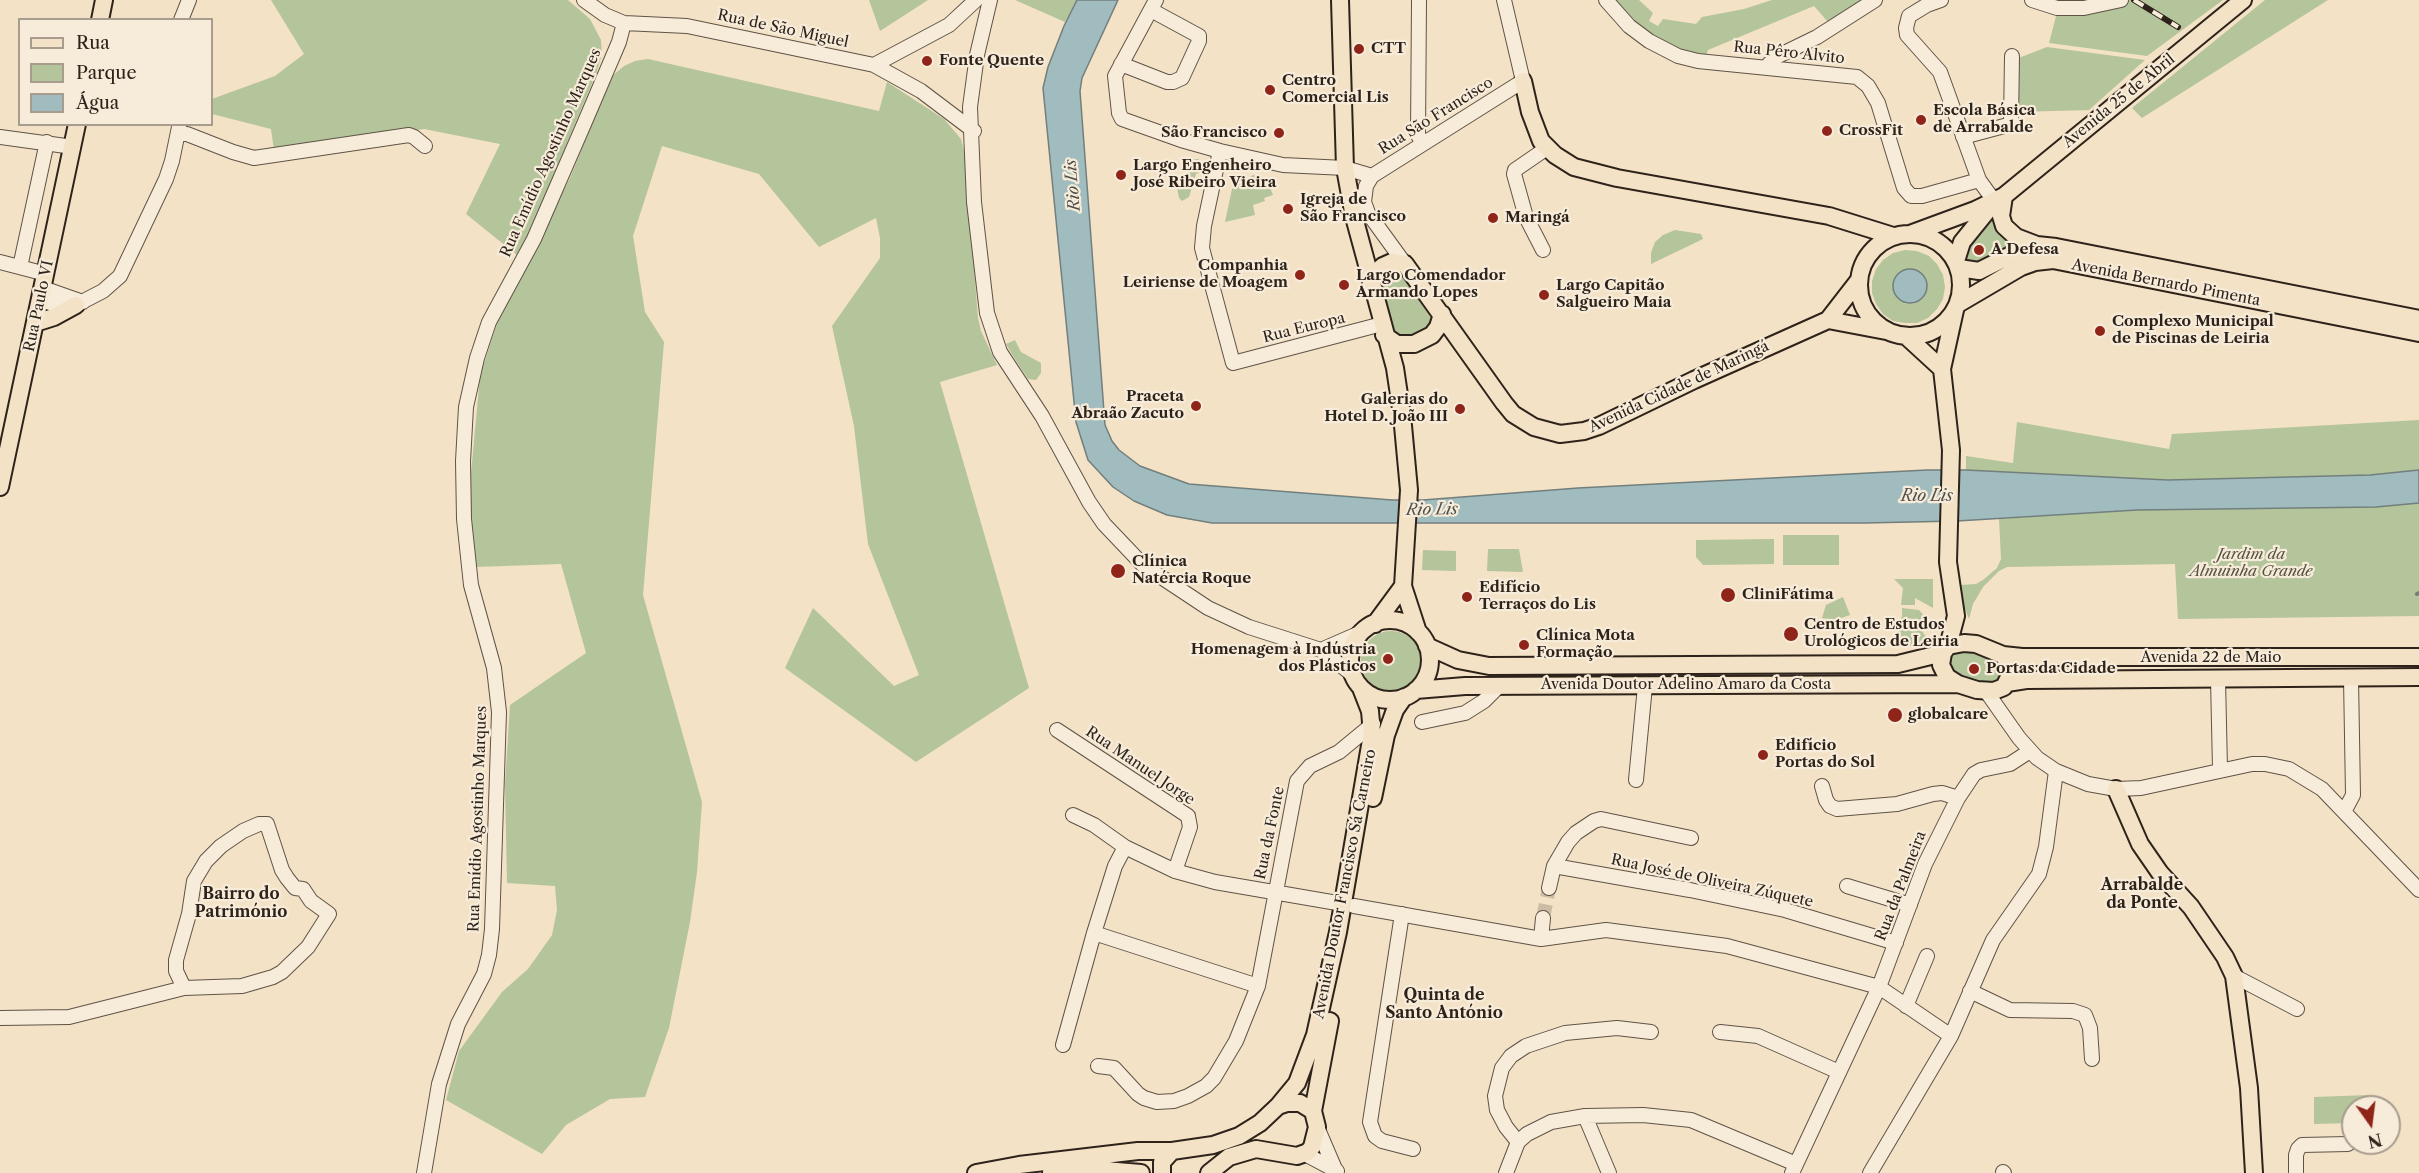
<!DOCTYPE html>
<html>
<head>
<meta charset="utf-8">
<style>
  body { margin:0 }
  #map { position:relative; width:2419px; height:1173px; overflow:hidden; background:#f3e2c6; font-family:"Libre Caslon Text",serif }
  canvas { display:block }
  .legend { position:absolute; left:18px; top:18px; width:195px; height:108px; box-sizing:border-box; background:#f7ecda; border:2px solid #a79c8e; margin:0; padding:8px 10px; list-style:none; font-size:18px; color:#2e231b }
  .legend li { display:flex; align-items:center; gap:12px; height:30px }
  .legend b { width:30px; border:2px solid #a79c8e }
  .north { position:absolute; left:2341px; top:1095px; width:60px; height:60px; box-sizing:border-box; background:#f7ecda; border:2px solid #a79c8e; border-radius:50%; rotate:166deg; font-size:16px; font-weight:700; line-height:24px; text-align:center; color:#2e231b }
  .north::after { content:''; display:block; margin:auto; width:21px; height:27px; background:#8f2418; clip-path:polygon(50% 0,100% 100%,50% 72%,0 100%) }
</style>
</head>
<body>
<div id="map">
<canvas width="2419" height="1173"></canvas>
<ul class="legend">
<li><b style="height:8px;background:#f3e2c6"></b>Rua</li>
<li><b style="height:16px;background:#b4c49b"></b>Parque</li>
<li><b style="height:16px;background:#a0bcbf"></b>Água</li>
</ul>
<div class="north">N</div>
</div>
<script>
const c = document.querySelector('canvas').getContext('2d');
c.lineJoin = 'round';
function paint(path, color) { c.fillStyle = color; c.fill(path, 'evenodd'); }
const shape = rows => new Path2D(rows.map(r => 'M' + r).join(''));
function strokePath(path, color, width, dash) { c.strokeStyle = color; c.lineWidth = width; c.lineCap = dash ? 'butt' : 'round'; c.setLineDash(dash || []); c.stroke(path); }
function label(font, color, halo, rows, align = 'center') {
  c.font = font + ' "Libre Caslon Text",serif'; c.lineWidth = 4.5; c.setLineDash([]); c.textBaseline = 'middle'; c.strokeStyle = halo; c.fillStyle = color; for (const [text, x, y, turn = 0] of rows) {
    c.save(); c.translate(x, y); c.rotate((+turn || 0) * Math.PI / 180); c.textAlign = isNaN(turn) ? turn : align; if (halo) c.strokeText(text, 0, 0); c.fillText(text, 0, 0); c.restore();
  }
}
const green = shape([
  [271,0,568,0,590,19,601,40,602,54,596,74,527,238,517,255,466,214,500,144,424,129,274,150,271,129,212,114,212,99,275,76,304,54],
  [869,0,928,0,880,31],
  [1015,0,1077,0,1065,22],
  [1614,0,1639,0,1653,13,1649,21,1658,26,1663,19,1696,24,1702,17,1744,9,1772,0,1865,0,1828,22,1814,6,1708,50,1706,56,1694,55,1668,46,1638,27],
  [2058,0,2223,0,2147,56,2049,43,2060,1],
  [2265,0,2328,0,2142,118,2132,108],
  [2047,47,2145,60,2089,110,2017,112,2016,59],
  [648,59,879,111,887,82,944,119,961,139,965,155,978,318,981,331,997,365,940,382,1029,688,916,762,785,668,813,608,894,686,919,675,868,544,854,426,832,326,880,258,880,238,876,218,819,247,759,174,662,146,633,236,645,312,664,342,643,595,702,802,697,872,690,922,669,1028,645,1097,610,1099,566,1125,542,1154,446,1100,459,1051,502,992,528,969,552,935,557,910,555,886,507,883,505,784,510,705,586,653,561,564,476,567,469,495,480,376,501,311,570,178,611,77,624,66,635,61],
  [1194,159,1199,159,1204,170,1196,174,1189,197,1182,201,1179,198,1176,182,1188,172],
  [1253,175,1266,178,1273,195,1264,198,1265,201,1253,205,1255,215,1225,222,1232,189],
  [1998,213,2018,244,1975,266,1964,260,1963,252,1984,225],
  [1675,230,1701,234,1703,239,1651,264,1651,253,1655,242,1663,235],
  [1905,250,1917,251,1929,256,1937,264,1943,275,1945,287,1943,299,1937,309,1928,318,1917,323,1905,323,1893,321,1883,314,1876,304,1872,293,1872,281,1876,269,1883,260,1893,253],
  [1915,270,1920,273,1926,282,1925,292,1907,302,1902,301,1895,293],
  [1395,273,1403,277,1431,318,1427,331,1407,338,1396,332,1391,325,1379,287,1383,278],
  [1015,340,1021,352,1041,363,1041,373,1036,380,1028,379,1013,356,1006,344],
  [2419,420,2419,470,2370,475,2168,480,1966,470,1966,456,2013,463,2017,422,2169,449,2172,434],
  [2419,503,2419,616,2178,619,2175,564,2007,567,1999,571,1983,587,1973,604,1969,619,1962,602,1960,585,1976,584,1983,580,1997,568,2001,559,1999,519,2137,510,2376,507],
  [1783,535,1839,535,1839,565,1783,565],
  [1774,539,1774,564,1703,565,1696,557,1696,540],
  [1488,549,1519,549,1523,572,1487,571],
  [1423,550,1456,551,1456,571,1422,570],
  [1894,579,1933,579,1933,608,1915,598,1915,605,1901,605,1903,588],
  [1843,597,1850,615,1835,620,1822,618,1826,605],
  [1902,608,1919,610,1928,620,1920,620,1920,628,1926,637,1927,646,1904,646,1898,628,1902,616],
  '1361 661a30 30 0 1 1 60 0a30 30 0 1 1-60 0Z',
  [1969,650,1998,661,2003,671,1997,685,1973,684,1949,671,1949,659,1953,653],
  [2369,1095,2369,1107,2353,1107,2353,1123,2314,1124,2314,1097]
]);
const water = shape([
  [1077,0,1118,0,1082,78,1080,91,1105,425,1112,441,1119,450,1140,466,1189,484,1392,500,1423,500,1578,488,1927,470,1966,470,2168,480,2370,475,2419,470,2419,503,2376,507,2137,510,1957,521,1865,523,1212,523,1167,515,1134,501,1113,487,1088,460,1076,422,1043,88,1048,67,1064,26,1077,0],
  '1893 286a17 17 0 1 1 34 0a17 17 0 1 1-34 0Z'
]);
const stream = shape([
  [2417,594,2419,593]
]);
const minorTunnel = shape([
  [1543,918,1549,888]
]);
const minor = shape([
  [584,0,605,15,624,23,687,26,874,65,921,91,974,131],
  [990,0,977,55,970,107,974,202,987,313,1000,352,1042,416,1089,502,1104,524,1143,565,1208,608,1249,627,1321,650,1353,675],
  [1156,0,1115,76,1119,113,1122,119,1181,140,1220,151,1283,165,1345,168,1372,176],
  [1419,0,1418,135,1423,144],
  [1606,0,1629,26,1649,41,1678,56,1698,61,1857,77,1868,86,1878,103,1904,188,1911,196,1922,196,1979,180],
  [1941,0,1927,5,1909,16,1906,28,1907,35,1940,72,1979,180,1995,202],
  [2032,0,2057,8,2084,8,2121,0],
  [181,20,189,0],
  [1121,64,1167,82,1173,82,1182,78,1199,41,1199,36,1151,10],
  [874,65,949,25,976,0],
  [1766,67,1776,57,1817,37,1875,0],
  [179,134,187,134,233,152,254,158,409,135,414,137,425,146],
  [0,137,73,147],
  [1963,137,2008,125,2011,122,2012,56],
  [1220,151,1204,226,1202,248,1233,363,1382,324],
  [1543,250,1526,217,1514,174,1515,170,1547,148],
  [0,262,46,274],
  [1405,264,1368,213,1364,202,1366,186,1372,176,1523,81,1504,0],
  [20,267,47,142],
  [43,288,83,302],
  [40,300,57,305,76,305,103,291,120,276,166,179,172,161,179,127],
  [1321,650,1362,632],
  [2218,679,2220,769],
  [1986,691,2019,738,2037,758,2056,771,2088,784,2116,789,2141,788,2252,764,2265,764,2289,769,2322,789,2419,890],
  [1422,722,1465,713,1484,701,1500,685],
  [1057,730,1188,816,1190,827,1175,871],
  [1636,780,1645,686],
  [1822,786,1826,800,1830,806,1837,809,1897,804,1933,794,1942,793,1958,798],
  [2344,812,2353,795,2351,678],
  [1073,815,1094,825,1125,847,1175,871,1215,882,1343,904],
  [1554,866,1690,890,1785,910,1896,943],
  [1847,886,1910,905],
  [1549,888,1554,866,1568,842,1576,833,1594,821,1601,819,1691,838],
  [1354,906,1541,939,1606,930,1727,946,1879,987,1951,1036],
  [1402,914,1370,1122,1375,1136,1382,1141,1413,1149],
  [1094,933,1258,986],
  [1541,939,1543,918],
  [2234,976,2297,1009],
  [1970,991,2010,1010,2073,1011,2085,1015,2090,1028,2092,1059],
  [1906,1006,1927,956],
  [0,1018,69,1017,184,988,242,986,273,977,282,972,308,947,329,914,311,901,303,889,295,888,287,878,282,870,267,824,259,824,243,831,221,846,206,861,194,881,189,914,176,960,176,971,184,988],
  [1720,1032,1758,1036,1839,1072],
  [1063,1045,1094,933,1115,866,1125,847],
  [1098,1066,1114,1068,1138,1094,1144,1098,1157,1102,1174,1101,1188,1096,1206,1086,1214,1078,1236,1041,1258,986,1297,781,1310,766,1339,752,1373,724],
  [1585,1116,1609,1173],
  [1317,1127,1335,1169],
  [1518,1142,1506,1127,1497,1110,1495,1096,1502,1068,1511,1056,1526,1046,1565,1033,1617,1028,1651,1032],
  [1305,1154,1337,1171],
  [2003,1172,2004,1173],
  [424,1173,439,1084,458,1024,484,974,489,955,492,929,499,712,494,668,471,585,464,519,463,461,466,407,477,358,489,322,534,239,584,124,619,42,624,23],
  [1506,1173,1518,1142,1527,1134,1551,1122,1585,1116,1643,1115,1691,1120,1796,1164],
  [1792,1173,1879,987,1925,864,1958,798,1974,774,1981,770,2010,764,2030,751],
  [1870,1173,1951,1036,1993,940,2039,874,2046,847,2056,771],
  [2296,1173,2296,1155,2298,1149,2302,1145,2348,1144]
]);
const major = shape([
  [1340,0,1345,168,1354,217,1395,368,1402,415,1409,490,1403,586,1418,632],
  [100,20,104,0],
  [1523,81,1530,112,1541,141,1555,155,1574,167,1617,178,1829,216,1893,236],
  [2004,196,2001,216,2004,226,2016,237,2037,245],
  '1859 285a51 51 0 1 1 102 0a51 51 0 1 1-102 0Z',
  [1910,234,1975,210,2004,196,2243,0],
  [1956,261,1962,242,1992,205],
  [1959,268,1979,271,2013,254,2037,245,2056,247,2419,319],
  [1371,283,1374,274,1383,266,1392,262,1405,264,1504,403,1513,414,1534,427,1560,434,1584,431,1599,426,1694,380,1828,320,1859,280],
  [1958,304,2021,267,2035,262,2053,260,2419,333],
  [1828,320,1886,331],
  [35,323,54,317,76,305],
  [1384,335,1397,344,1414,344,1432,335,1438,327,1442,314],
  [1906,336,1942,369],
  [0,487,77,124],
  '1350 660a40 40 0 1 1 80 0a40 40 0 1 1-80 0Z',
  [1375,624,1403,586],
  [1427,646,1458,660,1489,666,1898,664,1943,653],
  [1948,646,1956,616,1948,562,1951,450,1942,369,1955,310],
  [2003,655,2010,667,2010,675,2004,687,1994,691,1977,690,1958,684,1947,677,1941,665,1943,653,1948,646,1964,643,1976,644,2003,655,2022,657,2419,657],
  [2007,683,2026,680,2419,677],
  [1416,690,1465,686,1958,684],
  [2116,789,2140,844,2160,873,2191,907,2225,957,2234,976,2249,1088,2254,1173],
  [1373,798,1386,735,1395,710,1404,697],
  [1278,1106,1297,1083,1315,1035,1338,932,1372,734,1370,711,1361,688],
  [1313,1111,1330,1021],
  [1051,1172,1092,1169,1141,1173],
  [976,1173,1019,1165,1138,1151,1172,1151,1213,1145,1239,1136,1260,1123,1278,1106,1287,1103,1300,1103,1313,1111,1317,1127,1312,1147,1308,1152,1297,1156,1256,1149,1229,1157,1209,1173],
  [1162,1173,1162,1162,1172,1151]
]);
const rail = shape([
  [2134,0,2178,27]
]);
const markers = [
  [1359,49,6,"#8f2418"],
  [927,61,6,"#8f2418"],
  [1270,90,6,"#8f2418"],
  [1921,120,6,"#8f2418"],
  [1827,131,6,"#8f2418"],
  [1279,133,6,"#8f2418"],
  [1121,175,6,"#8f2418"],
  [1288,209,6,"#8f2418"],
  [1493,218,6,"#8f2418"],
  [1979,250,6,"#8f2418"],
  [1300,275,6,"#8f2418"],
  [1344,285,6,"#8f2418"],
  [1544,295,6,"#8f2418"],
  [2100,331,6,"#8f2418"],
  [1196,406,6,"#8f2418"],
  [1460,409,6,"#8f2418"],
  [1118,571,8,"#8f2418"],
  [1728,595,8,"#8f2418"],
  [1467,597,6,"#8f2418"],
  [1791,634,8,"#8f2418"],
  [1524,645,6,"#8f2418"],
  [1388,659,6,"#8f2418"],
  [1974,669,6,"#8f2418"],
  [1895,715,8,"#8f2418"],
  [1763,755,6,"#8f2418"]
];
const streetNames = [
  ["Rua de São Miguel",783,29,12],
  ["Rua Pêro Alvito",1789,53,6],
  ["Avenida 25 de Abril",2119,101,-39],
  ["Rua São Francisco",1436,116,-32],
  ["Rua Emídio Agostinho Marques",551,153,-66],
  ["Avenida Bernardo Pimenta",2166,283,11],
  ["Rua Paulo VI",39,306,-78],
  ["Rua Europa",1304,328,-14],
  ["Avenida Cidade de Maringá",1679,387,-25],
  ["Avenida 22 de Maio",2211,658],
  ["Avenida Doutor Adelino Amaro da Costa",1686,685],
  ["Rua Manuel Jorge",1140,766,34],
  ["Rua Emídio Agostinho Marques",478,819,-88],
  ["Rua da Fonte",1270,833,-78],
  ["Rua José de Oliveira Zúquete",1712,881,12],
  ["Avenida Doutor Francisco Sá Carneiro",1345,884,-79],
  ["Rua da Palmeira",1901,886,-69]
];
const poiNames = [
  ["CTT",1371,49],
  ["Fonte Quente",939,61],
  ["Centro",1282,81],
  ["Comercial Lis",1282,98],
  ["Escola Básica",1933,111],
  ["de Arrabalde",1933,128],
  ["CrossFit",1839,131],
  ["São Francisco",1267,133,"right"],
  ["Largo Engenheiro",1133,166],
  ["José Ribeiro Vieira",1133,183],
  ["Igreja de",1300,200],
  ["São Francisco",1300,217],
  ["Maringá",1505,218],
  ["A Defesa",1991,250],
  ["Companhia",1288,266,"right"],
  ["Leiriense de Moagem",1288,283,"right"],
  ["Largo Comendador",1356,276],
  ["Armando Lopes",1356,293],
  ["Largo Capitão",1556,286],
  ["Salgueiro Maia",1556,303],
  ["Complexo Municipal",2112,322],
  ["de Piscinas de Leiria",2112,339],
  ["Praceta",1184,397,"right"],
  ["Abraão Zacuto",1184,414,"right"],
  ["Galerias do",1448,400,"right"],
  ["Hotel D. João III",1448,417,"right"],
  ["Clínica",1132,562],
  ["Natércia Roque",1132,579],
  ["Edifício",1479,588],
  ["Terraços do Lis",1479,605],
  ["CliniFátima",1742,595],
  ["Centro de Estudos",1804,625],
  ["Urológicos de Leiria",1804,642],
  ["Clínica Mota",1536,636],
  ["Formação",1536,653],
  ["Homenagem à Indústria",1376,650,"right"],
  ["dos Plásticos",1376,667,"right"],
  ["Portas da Cidade",1986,669],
  ["globalcare",1908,715],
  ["Edifício",1775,746],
  ["Portas do Sol",1775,763]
];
const parkNames = [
  ["Jardim da",2251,555],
  ["Almuinha Grande",2251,572]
];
const waterNames = [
  ["Rio Lis",1073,185,-95],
  ["Rio Lis",1927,496],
  ["Rio Lis",1432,510,-1]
];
const neighbourhoodNames = [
  ["Arrabalde",2142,885],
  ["da Ponte",2142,903],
  ["Bairro do",241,894],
  ["Património",241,912],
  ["Quinta de",1444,995],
  ["Santo António",1444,1013]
];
paint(green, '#b4c49b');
paint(water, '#a0bcbf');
strokePath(water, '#727f7d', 1.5);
strokePath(stream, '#727f7d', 4);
strokePath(minorTunnel, '#ccbca4', 14, [14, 7]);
strokePath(minor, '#5f5346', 16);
strokePath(major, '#2e231b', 20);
strokePath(minor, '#f7ecda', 14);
strokePath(major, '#f3e2c6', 16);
strokePath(rail, '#2e231b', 6);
strokePath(rail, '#f7ecda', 4, [11]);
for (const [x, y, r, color] of markers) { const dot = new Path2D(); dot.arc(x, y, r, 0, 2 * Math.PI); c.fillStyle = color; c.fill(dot); strokePath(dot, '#f7ecda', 2); }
label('15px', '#2e231b', '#f7ecda', streetNames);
label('bold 15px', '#2e231b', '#f7ecda', poiNames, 'left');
label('italic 15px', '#565341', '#f7ecda', parkNames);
label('italic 16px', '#50514c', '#f7ecda', waterNames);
label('bold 16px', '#2e231b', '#f7ecda', neighbourhoodNames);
</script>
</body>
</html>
